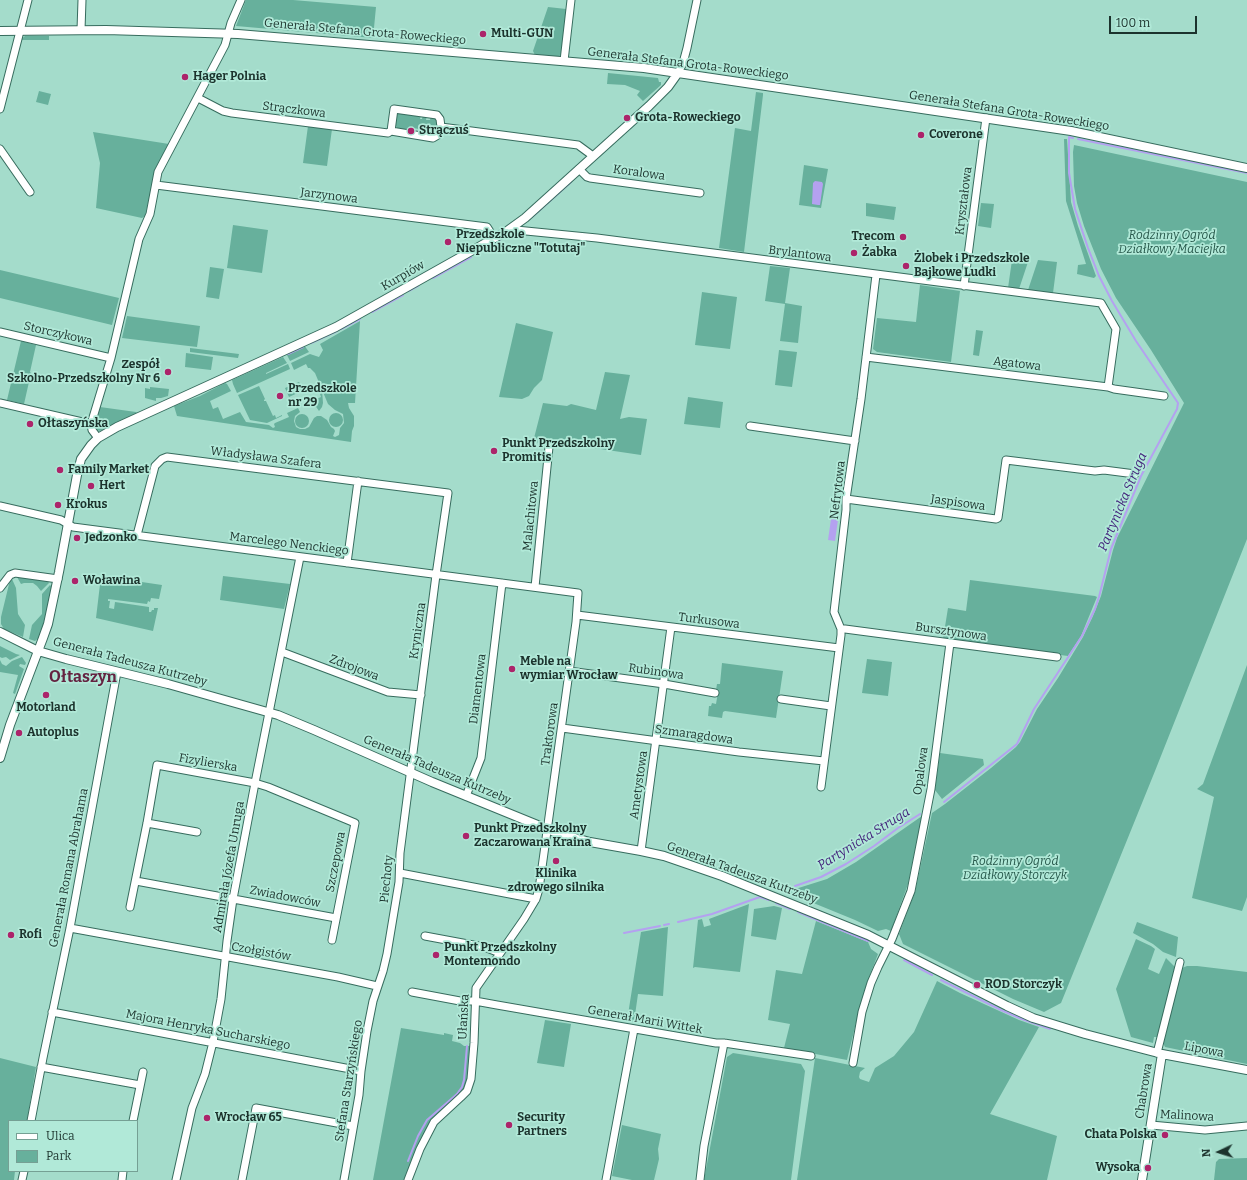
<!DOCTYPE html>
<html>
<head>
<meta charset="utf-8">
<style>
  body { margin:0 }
  #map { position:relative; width:1247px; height:1180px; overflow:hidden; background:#a4dccb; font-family:Bitter,serif }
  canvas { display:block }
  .legend { position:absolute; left:8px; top:1120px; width:130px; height:52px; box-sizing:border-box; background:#b1e9d8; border:1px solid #75a094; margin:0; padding:5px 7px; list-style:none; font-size:12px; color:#1c332d }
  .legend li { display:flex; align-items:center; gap:8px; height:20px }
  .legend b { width:20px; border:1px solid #75a094 }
  .north { position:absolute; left:1199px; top:1132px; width:40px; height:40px; -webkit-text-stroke:3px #b1e9d8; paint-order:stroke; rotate:266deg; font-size:11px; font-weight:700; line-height:16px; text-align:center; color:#1c332d }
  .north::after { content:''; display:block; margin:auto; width:14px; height:18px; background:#1c332d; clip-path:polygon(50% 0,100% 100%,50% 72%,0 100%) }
  .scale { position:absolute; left:1109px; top:16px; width:88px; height:18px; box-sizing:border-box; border:2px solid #1c332d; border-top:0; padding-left:5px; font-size:12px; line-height:14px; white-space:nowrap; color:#1c332d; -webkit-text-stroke:3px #b1e9d8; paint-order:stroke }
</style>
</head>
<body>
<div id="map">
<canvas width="1247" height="1180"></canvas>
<ul class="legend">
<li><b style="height:5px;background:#fff"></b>Ulica</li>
<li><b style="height:11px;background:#67b09c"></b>Park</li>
</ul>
<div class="north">N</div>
<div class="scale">100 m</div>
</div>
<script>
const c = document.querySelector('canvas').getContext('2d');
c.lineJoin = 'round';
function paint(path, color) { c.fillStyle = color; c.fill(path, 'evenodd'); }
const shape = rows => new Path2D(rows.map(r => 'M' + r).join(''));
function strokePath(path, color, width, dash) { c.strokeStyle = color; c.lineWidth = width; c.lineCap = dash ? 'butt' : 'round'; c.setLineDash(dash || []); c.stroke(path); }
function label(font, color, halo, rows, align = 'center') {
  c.font = font + ' Bitter,serif'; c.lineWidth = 3.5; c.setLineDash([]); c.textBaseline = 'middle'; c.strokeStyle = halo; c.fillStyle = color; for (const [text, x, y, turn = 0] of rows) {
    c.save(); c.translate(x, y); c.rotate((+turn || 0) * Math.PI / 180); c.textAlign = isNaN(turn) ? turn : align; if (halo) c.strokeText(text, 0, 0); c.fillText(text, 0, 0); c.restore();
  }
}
const green = shape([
  [246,0,293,0,376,7,373,38,236,26],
  [548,7,566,9,562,54,558,57,535,55,533,51],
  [25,36,49,36,49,40,20,40],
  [608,73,658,78,659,82,661,82,661,85,643,101,637,95,640,91,625,85,607,84],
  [39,91,51,94,48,105,36,102],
  [756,92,763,93,763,95,744,252,719,248,735,128,751,131],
  [399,113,421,115,420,119,422,119,423,115,427,115,426,120,430,120,431,116,435,119,437,123,437,128,434,133,431,134,425,134,425,130,413,128,412,133,399,130,395,125,395,117],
  [308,126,332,129,327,166,303,163],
  [93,132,169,144,156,169,145,216,142,218,96,208,100,163],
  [1064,139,1067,139,1071,202,1078,226,1096,276,1094,278,1077,274,1078,265,1086,264,1066,201],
  [1074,145,1247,182,1247,539,1155,771,1061,1003,1044,1012,1013,999,903,944,899,934,915,892,932,813,945,804,991,768,1016,747,1020,742,1037,709,1058,678,1083,637,1093,616,1101,596,1113,550,1117,538,1184,403,1151,350,1116,298,1101,269,1084,226,1077,203,1074,186,1073,152],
  [804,165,828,169,821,208,799,205],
  [866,203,896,207,894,220,866,216],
  [981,203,994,204,991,228,978,226],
  [233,225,268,230,262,273,227,268],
  [1012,260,1028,262,1019,289,1008,288],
  [1038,260,1057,262,1053,293,1028,290],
  [770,266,790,268,785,303,802,306,798,343,780,341,785,304,765,301],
  [210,267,224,269,219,299,206,297],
  [0,270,119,298,112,325,0,298],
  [920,285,960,291,951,362,877,352,873,349,877,318,916,322],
  [702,292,737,297,730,349,695,345],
  [127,316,200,326,197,347,122,338],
  [360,321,355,403,348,403,349,408,354,416,354,426,352,431,351,442,177,416,174,406,200,396,225,383,227,384,231,391,210,401,213,409,218,407,223,419,240,412,246,422,269,425,273,428,275,427,274,424,275,423,289,417,287,413,298,408,300,412,295,416,294,421,296,427,300,429,305,429,309,427,314,418,317,416,321,416,327,420,331,427,334,429,335,431,333,436,335,437,339,435,340,428,344,423,343,414,335,410,328,404,315,373,310,368,308,368,306,364,294,370,291,363,310,354,319,357,323,350,320,344],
  [516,323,553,332,542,380,534,388,529,396,522,399,499,397],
  [976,330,983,331,979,356,973,355],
  [21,341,36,345,30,372,31,373,24,404,7,400],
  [304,345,309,352,290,361,286,353],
  [190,348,239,354,238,358,190,352],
  [779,350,797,352,792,387,775,385],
  [186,353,213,357,211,370,185,367],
  [283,357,287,363,266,373,266,374,288,364,290,369,237,393,233,384,232,380],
  [605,372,630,375,620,419,629,417,647,419,641,455,587,447,533,442,543,403,567,406,571,404,596,410],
  [299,382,304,390,289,397,285,388],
  [259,386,265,399,264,400,264,401,266,401,273,416,275,415,276,418,282,415,282,416,267,423,250,420,238,395],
  [150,387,169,389,168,396,161,398,156,398,156,401,145,398,145,388,150,389],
  [322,390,323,403,322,407,319,411,312,401,321,397,319,391],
  [688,397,723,402,720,428,684,424],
  [100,407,136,412,137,413,100,431,96,430,95,427],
  '329 420a7 7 0 1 1 14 0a7 7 0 1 1-14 0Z',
  '295 421a7 7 0 1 1 14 0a7 7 0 1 1-14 0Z',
  [18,576,47,580,49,583,41,591,37,586,33,583,24,583,21,584,17,577],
  [101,576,162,585,159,599,151,598,150,602,148,601,147,604,108,599,108,601,110,601,109,608,114,609,115,602,149,607,149,612,151,612,152,610,154,610,154,608,158,608,153,631,96,618],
  [223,576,290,584,284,609,220,600],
  [12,579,16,588,18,614,25,625,23,637,4,629,1,624,1,617,10,580],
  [970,580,1095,596,1097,597,1081,636,1068,656,943,639,948,608,966,611],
  [50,585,52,587,40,637,35,641,29,639,32,625,42,614,42,594],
  [0,646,16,654,20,655,10,660,6,657,2,658,0,657],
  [22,657,26,663,25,665,20,664,19,666,24,669,15,694,13,693,18,675,0,672,0,660,2,664,6,666,12,661],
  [867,659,892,662,888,696,862,693],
  [722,663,783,671,776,718,725,711,723,712,722,718,708,716,709,706,711,706,712,703,716,704,718,692,716,690,717,684,720,684],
  [1247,665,1247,897,1242,911,1192,898,1214,797,1197,789,1203,784],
  [940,753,983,759,984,765,942,799,935,790],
  [922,816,908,884,891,931,886,929,878,931,855,920,789,893,789,891,827,879,856,862],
  [749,904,740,972,695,967,693,968,698,920,702,919,704,927,711,925,709,919],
  [774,906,782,908,776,940,751,936,754,909],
  [816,921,868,942,871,949,878,954,868,980,860,1006,847,1060,784,1048,790,1024,768,1020,776,970,802,974],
  [1137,922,1178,937,1176,957,1163,952,1153,944,1133,933],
  [668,927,663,996,638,994,634,1022,627,1021,641,932],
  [1136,939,1151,946,1155,949,1148,969,1159,974,1166,958,1175,967,1157,1037,1154,1037,1153,1043,1131,1037,1116,989],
  [1187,966,1197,966,1247,972,1247,1064,1165,1047,1163,1043,1182,968],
  [937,981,960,993,1019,1020,1039,1027,990,1114,1057,1136,1047,1180,797,1180,815,1058,865,1068,860,1072,859,1077,860,1079,869,1082,875,1068,894,1056,914,1032],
  [545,1020,571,1024,564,1067,537,1063],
  [401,1028,444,1035,444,1033,453,1035,452,1041,460,1043,464,1046,471,1046,468,1079,464,1089,460,1095,433,1118,429,1123,416,1149,405,1180,373,1180],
  [733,1053,801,1064,805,1071,791,1180,704,1180,727,1057],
  [0,1058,36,1067,27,1121,9,1121,9,1171,15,1171,14,1180,0,1180],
  [622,1125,661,1134,658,1149,659,1159,654,1180,632,1180,612,1176],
  [1247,1158,1247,1180,1214,1180,1216,1162,1219,1159]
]);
const water = shape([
  [815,181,822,182,823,184,820,205,818,205,812,204,813,183],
  [833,505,840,506,835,541,828,540]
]);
const stream = shape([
  [1078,139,1247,173],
  [532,217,571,182],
  [485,249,512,232],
  [433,278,471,257],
  [409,291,418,286],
  [372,312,403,295],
  [341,329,360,319],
  [311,343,337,331],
  [288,354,303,347],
  [944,802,1017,744,1034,709,1082,636,1095,609,1099,597,1111,549,1141,476,1177,409,1178,403,1136,341,1112,301,1099,276,1088,248,1075,209,1069,173,1069,137,1073,138],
  [795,886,821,877,846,864,874,846,898,828,920,814],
  [776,903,790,909],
  [798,912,868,941],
  [678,922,712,914,757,898,760,897,769,900],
  [664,925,669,924],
  [624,933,660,926],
  [904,960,932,975],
  [941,980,1001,1010,1022,1019,1050,1029],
  [408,1161,418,1136,427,1120,457,1094,462,1087,464,1080,467,1046]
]);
const minor = shape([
  [81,30,82,0],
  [564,61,571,0],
  [678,73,683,63,687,48,697,0],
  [198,98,223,111,232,113,388,133,391,131,433,138,438,135,441,127,578,145,593,156],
  [0,109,28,0],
  [391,131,394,109,437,115,440,119,441,127],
  [0,149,30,192],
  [579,169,587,177,590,178,700,193],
  [156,185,487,227,494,238],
  [513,227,516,230,597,238,1101,303,1116,329,1108,387],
  [964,286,986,118],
  [0,332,111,358],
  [866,357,1108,387,1114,389,1164,396],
  [0,403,91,424],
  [750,426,855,441],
  [98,438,92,430,91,424,111,358,139,239,150,214,158,172,225,45,231,23,241,0],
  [846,499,996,519,998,518,1006,460,1095,471,1104,470,1135,474],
  [0,506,61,520,73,527,578,593,576,622,539,889,536,899,524,919,476,988,474,1043,471,1079,467,1091,461,1097,434,1122,420,1149,408,1180],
  [137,535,155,466,162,459,167,457,448,493,436,575,400,853,399,882,387,954,383,971,373,1001,367,1031,361,1071,359,1095,344,1180],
  [347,563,358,481],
  [535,587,549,447],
  [0,588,10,575,15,573,58,579],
  [577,615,839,648],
  [841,629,845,629,1057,657],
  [282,652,388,692,421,695],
  [569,671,664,684,715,693],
  [781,699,831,706],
  [562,728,739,752,824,761],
  [821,787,841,635,841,629,834,612,846,510,846,499,861,399,876,275],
  [466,796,481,758,502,583],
  [147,823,197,832],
  [641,851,671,627],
  [400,873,536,899],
  [136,881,336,918],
  [130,907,147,823,157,765,255,783,268,787,355,823,332,940],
  [70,928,338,977,377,986],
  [425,936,484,947,500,953],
  [412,992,460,1001,475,1001,497,1005,716,1043,724,1043,811,1056],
  [52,1012,361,1071],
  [1157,1053,1180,962],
  [853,1063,862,1012,871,983,878,967,892,939,911,891,931,789,950,643],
  [41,1067,140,1085],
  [31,1121,43,1058,70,928,117,672],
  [133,1121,143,1072],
  [1151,1125,1205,1130,1247,1126],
  [22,1180,24,1171],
  [122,1180,123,1171],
  [176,1180,192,1108,205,1074,213,1042,221,999,227,941,233,899,255,783,300,557],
  [242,1180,256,1108,353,1126],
  [606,1180,634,1029],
  [700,1180,704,1146,724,1043]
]);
const tertiary = shape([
  [0,31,106,30,238,34,644,68,1071,131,1247,168],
  [0,632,38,651,66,659,168,684,278,715,314,730,432,782,557,833,590,842,641,851,664,856,722,876,868,935,1007,1006,1033,1018,1085,1034,1162,1054,1247,1070],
  [0,758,10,725,43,638,48,624,59,572,77,475,81,459,91,445,98,438,117,427,336,327,507,231,525,218,649,106,668,87,678,73],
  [1142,1180,1162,1054]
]);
const markers = [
  [483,34,4,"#ac246a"],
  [185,77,4,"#ac246a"],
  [627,118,4,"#ac246a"],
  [411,131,4,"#ac246a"],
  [921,135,4,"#ac246a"],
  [903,237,4,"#ac246a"],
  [448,242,4,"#ac246a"],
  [854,253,4,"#ac246a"],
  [906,266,4,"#ac246a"],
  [168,372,4,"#ac246a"],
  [280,396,4,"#ac246a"],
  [30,424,4,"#ac246a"],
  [494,451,4,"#ac246a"],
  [60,470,4,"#ac246a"],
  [91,486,4,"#ac246a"],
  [58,505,4,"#ac246a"],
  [77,538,4,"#ac246a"],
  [75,581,4,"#ac246a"],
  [512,669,4,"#ac246a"],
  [46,695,4,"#ac246a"],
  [19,733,4,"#ac246a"],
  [466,836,4,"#ac246a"],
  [556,861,4,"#ac246a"],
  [11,935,4,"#ac246a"],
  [436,955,4,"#ac246a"],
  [977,985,4,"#ac246a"],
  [207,1118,4,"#ac246a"],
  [509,1125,4,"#ac246a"],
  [1165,1135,4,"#ac246a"],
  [1148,1168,4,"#ac246a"]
];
const streetNames = [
  ["Generała Stefana Grota-Roweckiego",365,32,5],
  ["Generała Stefana Grota-Roweckiego",688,64,7],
  ["Strączkowa",294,110,7],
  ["Generała Stefana Grota-Roweckiego",1009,111,9],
  ["Koralowa",639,173,8],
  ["Jarzynowa",329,196,7],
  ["Kryształowa",964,201,-83],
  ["Brylantowa",800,254,7],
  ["Kurpiów",403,276,-30],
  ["Storczykowa",58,334,13],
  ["Agatowa",1017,364,7],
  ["Władysława Szafera",266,458,7],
  ["Nefrytowa",838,490,-83],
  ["Jaspisowa",958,503,8],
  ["Malachitowa",531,516,-84],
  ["Marcelego Nenckiego",289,544,7],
  ["Turkusowa",709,621,7],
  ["Kryniczna",418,631,-82],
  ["Bursztynowa",951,632,8],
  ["Generała Tadeusza Kutrzeby",130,662,15],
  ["Zdrojowa",354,668,21],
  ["Rubinowa",656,672,8],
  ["Diamentowa",478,689,-83],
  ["Traktorowa",550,734,-82],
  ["Szmaragdowa",694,735,8],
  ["Fizylierska",208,763,10],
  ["Generała Tadeusza Kutrzeby",437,770,23],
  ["Opalowa",921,771,-82],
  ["Ametystowa",639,785,-82],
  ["Szczepowa",336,862,-79],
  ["Admirała Józefa Unruga",229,867,-80],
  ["Generała Romana Abrahama",69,868,-79],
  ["Generała Tadeusza Kutrzeby",742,873,20],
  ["Piechoty",387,879,-84],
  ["Zwiadowców",285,897,11],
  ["Czołgistów",261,952,10],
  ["Ułańska",464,1017,-87],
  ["Generał Marii Wittek",645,1020,10],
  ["Majora Henryka Sucharskiego",208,1030,11],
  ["Lipowa",1204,1050,11],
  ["Stefana Starzyńskiego",349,1081,-81],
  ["Chabrowa",1144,1091,-81],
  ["Malinowa",1187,1116,3]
];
const poiNames = [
  ["Multi-GUN",491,34],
  ["Hager Polnia",193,77],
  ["Grota-Roweckiego",635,118],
  ["Strączuś",419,131],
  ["Coverone",929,135],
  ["Przedszkole",456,235],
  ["Niepubliczne \"Totutaj\"",456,249],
  ["Trecom",895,237,"right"],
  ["Żabka",862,253],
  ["Żlobek i Przedszkole",914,259],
  ["Bajkowe Ludki",914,273],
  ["Zespół",160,365,"right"],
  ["Szkolno-Przedszkolny Nr 6",160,379,"right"],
  ["Przedszkole",288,389],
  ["nr 29",288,403],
  ["Ołtaszyńska",38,424],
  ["Punkt Przedszkolny",502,444],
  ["Promitis",502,458],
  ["Family Market",68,470],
  ["Hert",99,486],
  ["Krokus",66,505],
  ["Jedzonko",85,538],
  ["Woławina",83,581],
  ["Meble na",520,662],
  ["wymiar Wrocław",520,676],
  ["Motorland",46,708,"center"],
  ["Autoplus",27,733],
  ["Punkt Przedszkolny",474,829],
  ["Zaczarowana Kraina",474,843],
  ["Klinika",556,874,"center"],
  ["zdrowego silnika",556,888,"center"],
  ["Rofi",19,935],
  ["Punkt Przedszkolny",444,948],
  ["Montemondo",444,962],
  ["ROD Storczyk",985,985],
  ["Wrocław 65",215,1118],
  ["Security",517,1118],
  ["Partners",517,1132],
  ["Chata Polska",1157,1135,"right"],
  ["Wysoka",1140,1168,"right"]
];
const parkNames = [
  ["Rodzinny Ogród",1172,236],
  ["Działkowy Maciejka",1172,250],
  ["Rodzinny Ogród",1015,862],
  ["Działkowy Storczyk",1015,876]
];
const waterNames = [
  ["Partynicka Struga",1123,502,-67],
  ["Partynicka Struga",864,839,-32]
];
const districtNames = [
  ["Ołtaszyn",83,678]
];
paint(green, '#67b09c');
paint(water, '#b4a1f0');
strokePath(stream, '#b4a1f0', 2);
strokePath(minor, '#376c5e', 9);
strokePath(tertiary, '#376c5e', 10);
strokePath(minor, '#fff', 7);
strokePath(tertiary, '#fff', 8);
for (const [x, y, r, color] of markers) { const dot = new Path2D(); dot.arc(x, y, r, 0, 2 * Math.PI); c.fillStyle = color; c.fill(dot); strokePath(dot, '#b1e9d8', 1.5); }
label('12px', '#1c332d', '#b1e9d8', streetNames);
label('bold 12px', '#1c332d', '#b1e9d8', poiNames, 'left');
label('italic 12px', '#26574a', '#b1e9d8', parkNames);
label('italic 13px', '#401f79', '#b1e9d8', waterNames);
label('bold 16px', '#642341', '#b1e9d8', districtNames);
</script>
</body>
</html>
